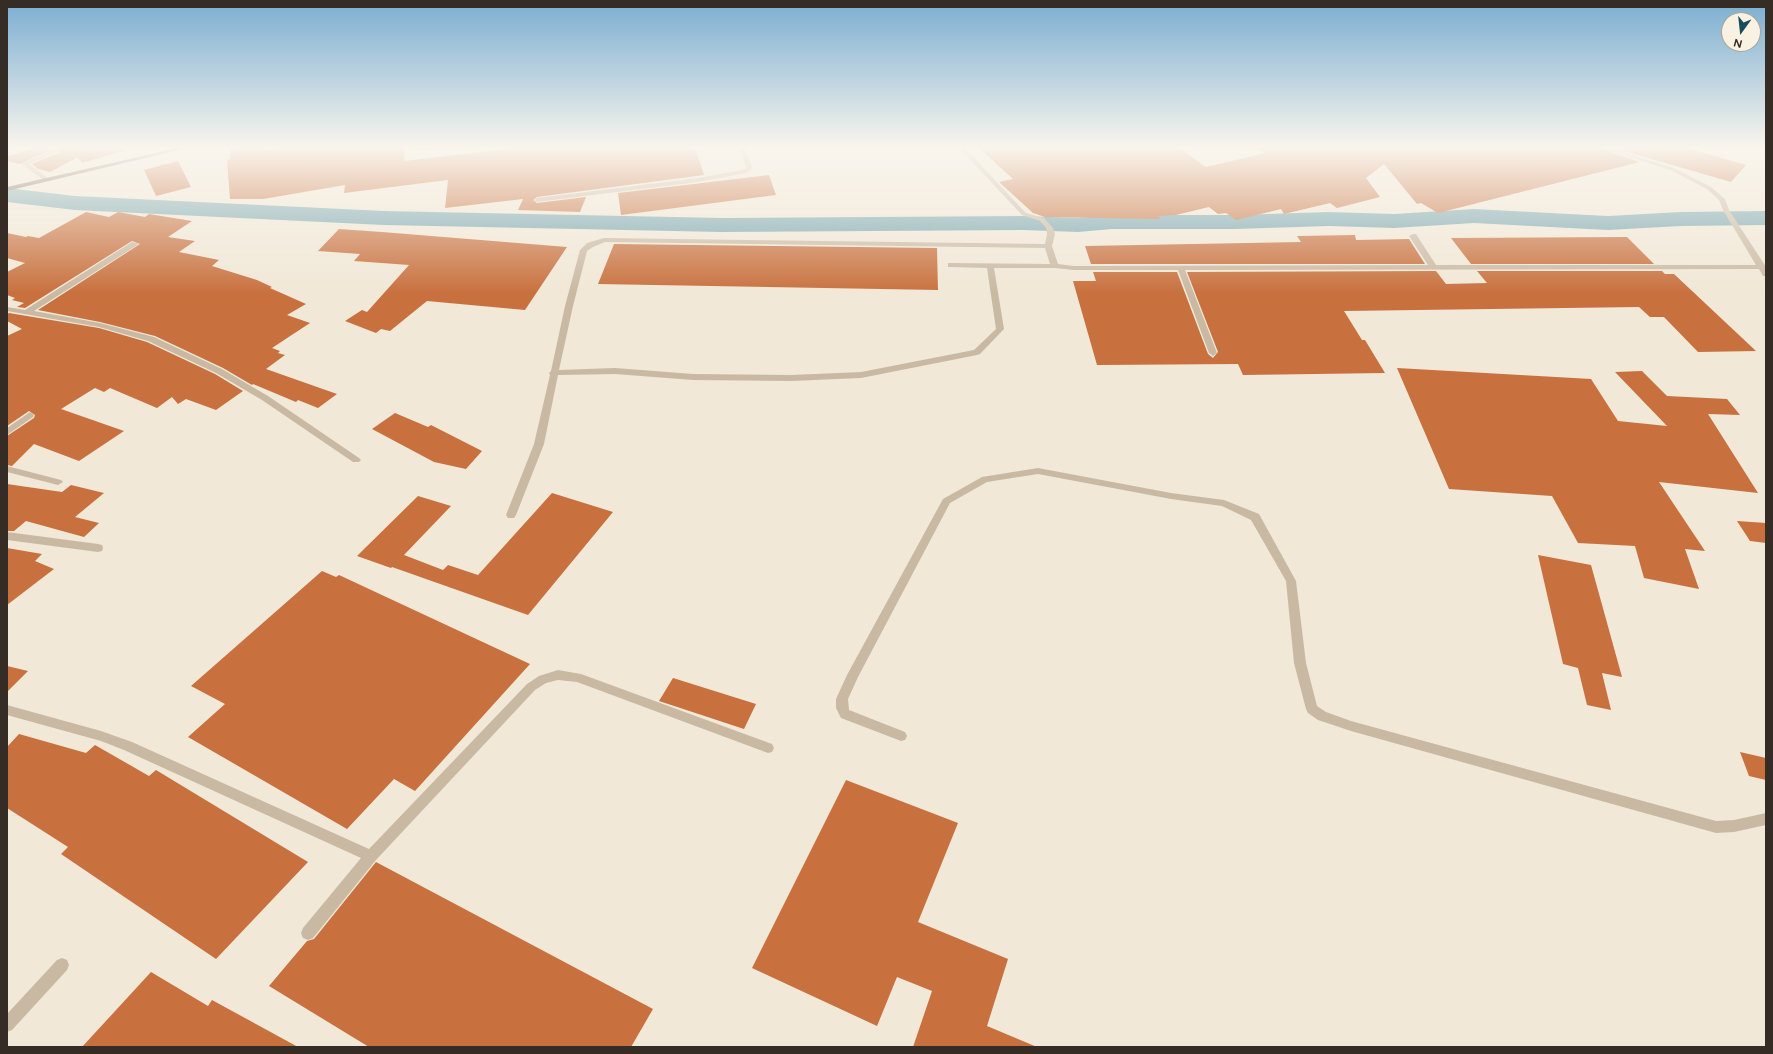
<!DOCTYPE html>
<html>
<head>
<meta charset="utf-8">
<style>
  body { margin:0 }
  #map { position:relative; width:1773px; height:1054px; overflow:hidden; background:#f1e8d7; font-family:Figtree,sans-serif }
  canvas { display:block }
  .frame { position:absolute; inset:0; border:8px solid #342c25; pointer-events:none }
  .north { position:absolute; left:1721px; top:12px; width:40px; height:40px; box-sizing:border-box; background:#f9f2e3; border:1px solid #aaa397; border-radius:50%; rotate:195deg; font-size:11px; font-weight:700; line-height:16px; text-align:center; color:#342c25 }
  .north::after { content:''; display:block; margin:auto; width:14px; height:18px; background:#1a4b56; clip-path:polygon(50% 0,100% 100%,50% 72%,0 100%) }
</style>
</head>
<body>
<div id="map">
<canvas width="1773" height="1054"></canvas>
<div class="frame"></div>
<div class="north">N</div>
</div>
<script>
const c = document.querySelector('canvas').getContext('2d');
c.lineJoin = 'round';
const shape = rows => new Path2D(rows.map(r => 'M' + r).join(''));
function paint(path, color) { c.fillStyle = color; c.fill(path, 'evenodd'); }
const river = shape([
  [7,188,75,196,384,211,722,218,1023,216,1078,218,1112,215,1235,215,1329,212,1394,214,1474,209,1608,216,1681,212,1766,211,1766,225,1681,226,1608,230,1474,223,1394,228,1329,226,1235,229,1112,229,1078,232,1023,230,722,232,384,225,75,210,7,202,7,188]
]);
const building = shape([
  [40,147,123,147,123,151,82,163,78,157,50,172,38,169,32,164,60,152,59,150,53,149,20,164,7,161,7,156],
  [248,147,265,147,265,151,283,147,405,147,404,161,525,147,693,147,694,150,696,150,704,175,537,197,533,200,537,203,586,197,580,212,518,210,523,199,445,208,448,180,344,193,345,185,263,199,230,199,227,161,230,158,230,150],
  [978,147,1178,147,1206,167,1265,153,1255,147,1598,147,1599,148,1640,162,1438,213,1421,203,1417,204,1384,164,1366,178,1380,197,1337,208,1330,203,1284,214,1281,209,1236,220,1226,213,1218,214,1209,207,1176,215,1159,216,1160,219,1045,217,1033,213,999,182,1013,179],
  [1610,147,1684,147,1746,165,1731,182],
  [178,161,191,187,156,196,144,170],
  [769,175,776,195,621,215,618,193],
  [86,212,109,217,118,212,145,217,149,214,192,221,168,237,195,241,179,252,219,260,212,266,257,280,272,287,270,288,306,304,287,315,310,323,272,348,280,351,278,353,285,355,266,369,337,394,318,408,298,400,296,402,253,384,252,385,223,368,155,336,100,322,38,310,140,244,132,241,25,308,17,307,24,303,12,300,15,298,7,295,7,272,25,263,7,258,7,233,26,237,28,236,39,238],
  [339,229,382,232,567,247,525,310,427,301,390,331,381,329,376,333,345,321,362,310,367,312,409,265,354,261,360,254,318,251],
  [1355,235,1356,240,1409,239,1425,264,1091,264,1085,246,1301,242,1297,236],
  [1627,237,1654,264,1471,264,1451,238],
  [614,244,937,248,938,290,598,284],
  [1436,271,1446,284,1487,283,1477,271,1662,271,1665,274,1674,274,1756,351,1698,352,1664,317,1650,317,1639,307,1344,311,1362,340,1365,340,1385,373,1243,375,1238,364,1097,365,1073,281,1096,281,1093,272,1177,272,1208,354,1213,358,1218,352,1187,272],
  [9,313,99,328,147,342,215,374,243,391,216,410,186,399,178,404,172,397,157,408,110,388,104,392,95,388,61,409,124,431,79,461,34,444,12,466,7,465,7,436,34,418,35,415,29,411,7,426,7,336,22,329,7,321,7,314],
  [1397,368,1591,379,1618,421,1667,426,1615,372,1642,371,1667,396,1727,399,1740,415,1708,414,1758,493,1659,482,1705,551,1685,549,1699,589,1644,578,1635,546,1578,543,1552,496,1449,489],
  [395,413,428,427,431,425,482,451,466,469,434,462,372,429],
  [7,484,62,492,71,485,104,493,75,517,99,523,84,537,26,521,14,531,7,531],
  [552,493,613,512,528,615,392,567,391,568,357,556,418,496,451,506,404,555,443,570,448,565,478,575],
  [1737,521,1766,523,1766,543,1750,541],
  [7,548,42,554,35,561,54,569,7,605],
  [1538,555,1591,565,1622,677,1602,673,1611,710,1587,705,1578,668,1563,664],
  [322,571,336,577,339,575,530,664,415,791,394,779,347,829,188,737,225,704,191,686],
  [7,666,28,671,7,692],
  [673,678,756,704,744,729,659,701],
  [19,734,86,753,95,745,149,776,156,770,308,862,216,959,61,854,68,847,7,808,7,747],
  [1740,752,1766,758,1766,780,1749,776],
  [846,780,958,823,918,922,1008,959,987,1026,1037,1047,913,1047,932,991,897,977,877,1026,752,968],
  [376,862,653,1009,631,1047,369,1047,269,986,307,941,314,939],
  [151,972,208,1006,212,1000,298,1047,82,1047]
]);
const minor = shape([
  [413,147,452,147,449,149,422,151,413,147],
  [738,147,744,147,752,166,751,170,746,173,698,182,537,202,534,200,537,198,698,178,742,170,746,168,746,166,738,147],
  [958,147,964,147,1026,213,1044,218,1053,228,1055,234,1052,246,1058,264,1074,266,1428,265,1409,236,1413,234,1416,234,1436,265,1756,265,1723,210,1719,200,1707,189,1670,170,1599,147,1607,147,1674,168,1711,187,1725,199,1729,210,1766,267,1766,276,1763,276,1759,269,1185,270,1217,353,1213,356,1209,353,1178,270,1074,270,1055,268,994,268,1004,329,980,354,977,355,861,378,791,381,693,380,615,374,558,375,544,444,516,515,514,518,508,518,506,515,534,444,550,375,549,373,551,371,565,306,580,250,587,243,604,238,1045,244,1047,234,1046,228,1040,221,1022,215,958,147],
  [605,242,1045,248,1050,264,948,263,948,267,951,267,987,268,996,329,974,350,861,372,791,375,693,374,615,368,559,370,573,306,587,251,593,247,605,242],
  [54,150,59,151,29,164,49,179,49,181,45,181,21,164,54,150],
  [132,242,139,244,34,311,100,323,154,337,222,369,268,396,359,458,361,460,359,462,353,462,262,400,216,373,148,341,99,327,7,311,7,307,25,310,132,242],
  [30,412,34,415,33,417,7,435,7,428,30,412],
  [7,466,61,480,63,482,58,485,7,472,7,466],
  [1038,468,1171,493,1224,500,1259,514,1296,581,1306,663,1317,706,1326,712,1351,721,1716,821,1734,820,1766,813,1766,825,1734,832,1716,833,1351,731,1318,720,1308,713,1306,709,1294,663,1286,581,1251,520,1222,506,1171,499,1038,474,987,482,950,503,858,677,848,699,849,710,905,732,907,736,905,740,901,741,841,718,836,708,836,699,847,675,943,499,982,477,1038,468],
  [7,532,98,544,102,545,103,548,102,551,98,552,7,540,7,532],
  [558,670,581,674,772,744,774,748,772,752,768,753,577,682,558,680,546,683,535,690,376,860,313,938,308,940,303,938,301,933,303,928,361,858,124,750,101,741,7,715,7,705,101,731,132,742,369,849,527,684,539,676,558,670],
  [62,958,67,960,69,965,67,970,12,1030,7,1032,7,1014,57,960,62,958]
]);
const major = shape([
  [182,147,191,147,7,191,7,187,182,147]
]);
paint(river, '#76a5af');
paint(building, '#c8703e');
paint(minor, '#c9b9a3');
paint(major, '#766556');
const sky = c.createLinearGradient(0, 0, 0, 294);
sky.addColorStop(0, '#7aaed1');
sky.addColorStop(0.5, '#f9f5ed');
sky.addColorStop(1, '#f9f5ed00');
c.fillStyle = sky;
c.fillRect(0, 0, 1773, 294);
</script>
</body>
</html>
